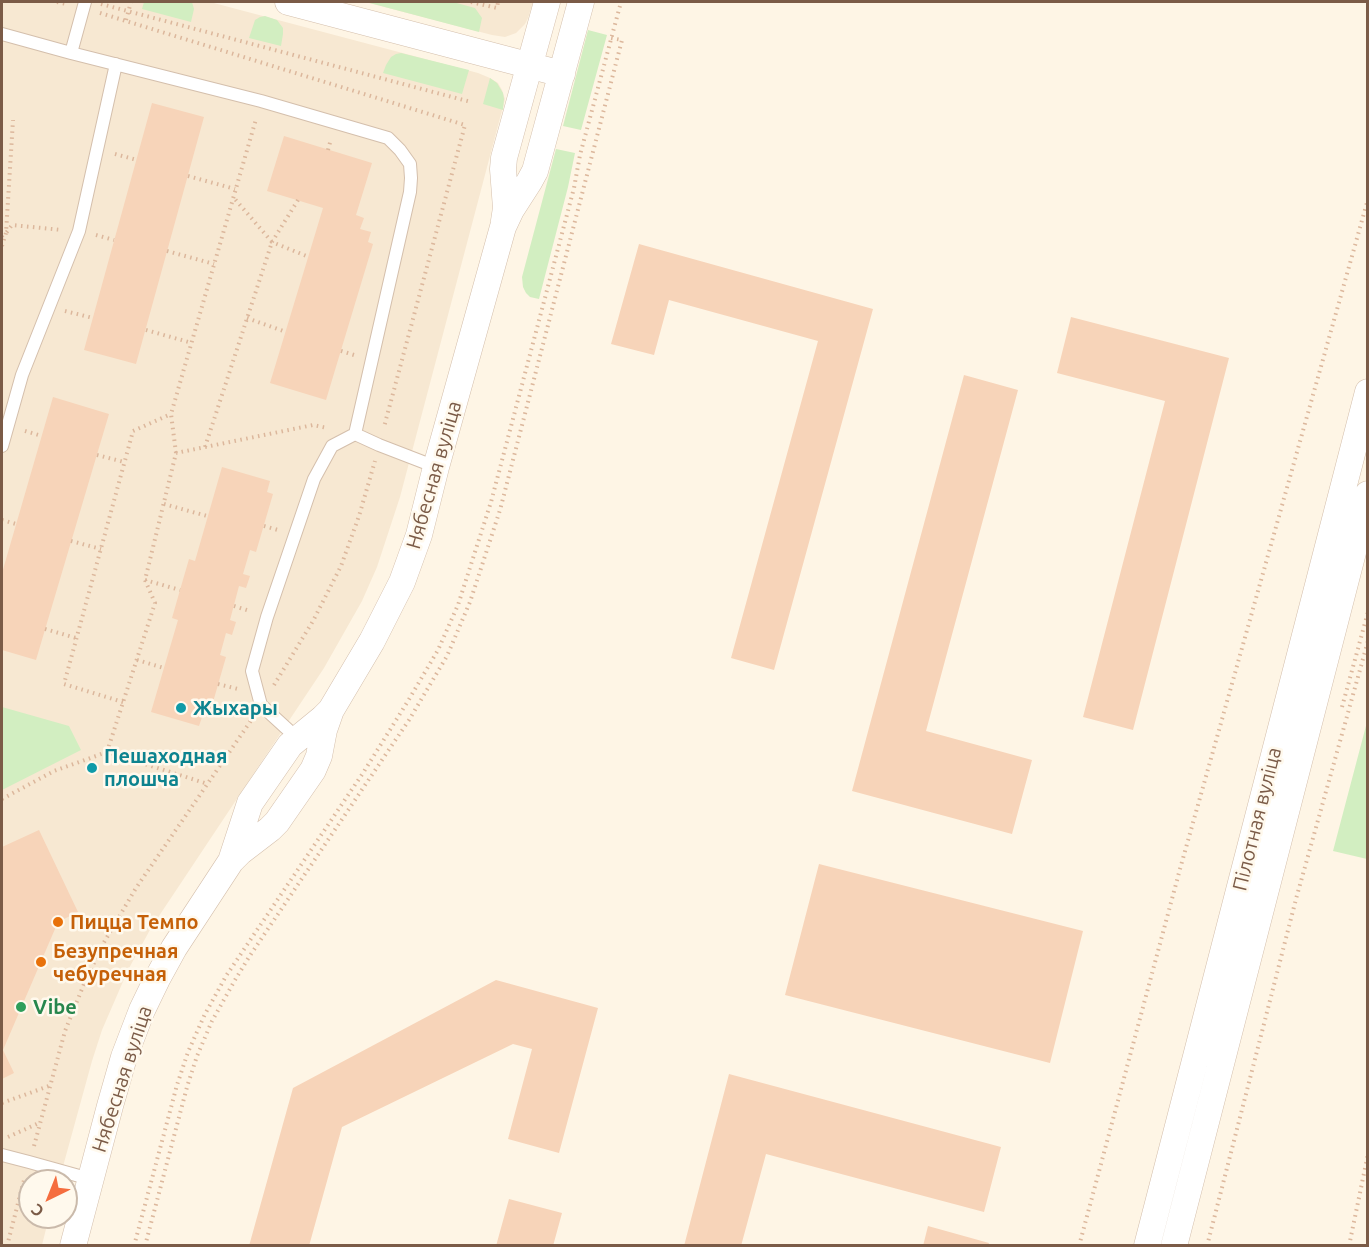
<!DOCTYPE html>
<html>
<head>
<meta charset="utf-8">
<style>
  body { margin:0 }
  #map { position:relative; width:1369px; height:1247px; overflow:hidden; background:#fef5e5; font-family:Ubuntu,sans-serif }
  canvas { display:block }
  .frame { position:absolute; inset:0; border:3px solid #7b5b47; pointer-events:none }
  .north { position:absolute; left:18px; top:1169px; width:60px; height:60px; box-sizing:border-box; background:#fff9ed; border:2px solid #cabaab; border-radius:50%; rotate:223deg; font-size:16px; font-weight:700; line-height:24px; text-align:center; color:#7b5b47 }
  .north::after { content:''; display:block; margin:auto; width:21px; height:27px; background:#f56d3e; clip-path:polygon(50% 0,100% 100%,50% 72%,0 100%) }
</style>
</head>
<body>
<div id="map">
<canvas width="1369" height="1247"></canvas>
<div class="frame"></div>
<div class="north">С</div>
</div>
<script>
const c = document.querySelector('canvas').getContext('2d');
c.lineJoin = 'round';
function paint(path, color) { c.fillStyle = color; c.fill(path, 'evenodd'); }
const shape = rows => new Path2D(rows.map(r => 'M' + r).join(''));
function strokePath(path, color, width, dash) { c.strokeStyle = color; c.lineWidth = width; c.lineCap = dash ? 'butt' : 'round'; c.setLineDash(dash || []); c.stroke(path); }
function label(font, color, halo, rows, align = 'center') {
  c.font = font + ' Ubuntu,sans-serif'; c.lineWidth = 5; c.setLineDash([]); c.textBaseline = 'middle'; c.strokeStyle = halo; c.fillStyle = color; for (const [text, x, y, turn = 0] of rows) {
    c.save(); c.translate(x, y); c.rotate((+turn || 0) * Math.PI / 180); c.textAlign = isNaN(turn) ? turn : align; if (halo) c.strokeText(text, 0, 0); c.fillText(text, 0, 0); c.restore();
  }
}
const residential = shape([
  [2,2,210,2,478,73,490,78,498,83,502,90,505,99,400,497,377,567,362,601,324,668,151,928,128,970,102,1030,92,1061,59,1181,30,1181,30,1217,49,1217,42,1245,2,1245],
  [365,2,533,2,528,18,525,24,516,33,505,37,492,35]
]);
const green = shape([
  [144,2,192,2,194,9,191,22,142,9],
  [366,2,453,2,475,8,482,18,479,32],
  [265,16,277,20,283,28,283,34,281,46,249,38,255,20,260,17],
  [588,30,607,35,581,130,563,126],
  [401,53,469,70,462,94,383,73,386,65,391,57,396,54],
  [490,78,497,83,503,93,504,99,503,110,483,104],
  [556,149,575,153,568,187,539,299,530,297,526,293,523,287,522,277],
  [2,707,69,726,81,750,2,790],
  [1367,722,1368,859,1367,859,1333,851]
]);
const building = shape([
  [152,103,204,117,136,364,84,350],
  [284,136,372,163,356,215,364,218,360,229,371,232,368,242,373,244,326,400,270,383,323,208,267,191],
  [639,244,873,309,774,670,731,658,818,341,669,300,654,355,611,344],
  [1071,317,1229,358,1133,730,1083,717,1165,401,1057,373],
  [964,375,1018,390,926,731,1032,760,1012,834,852,791],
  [53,397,109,414,36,660,2,650,2,573],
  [222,467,270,481,267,492,273,494,256,552,250,550,243,574,250,576,246,588,239,586,230,620,236,622,232,635,226,633,220,655,226,657,209,716,203,714,199,726,151,712,178,620,172,618,180,590,189,559,195,561],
  [39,830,78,912,58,922,3,1050,14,1073,2,1079,2,847],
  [819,864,1083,931,1050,1063,785,995],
  [496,980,598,1008,559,1153,508,1139,532,1049,513,1044,342,1127,309,1246,249,1246,293,1088],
  [729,1074,1001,1147,984,1212,766,1154,741,1246,684,1246],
  [509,1199,562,1213,553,1246,496,1246],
  [928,1226,989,1243,988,1246,923,1246]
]);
const path = shape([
  [57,2,67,4],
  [471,2,497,8,498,2],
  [101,4,471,102],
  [100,13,465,125,384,427],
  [126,20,131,2],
  [328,150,331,139],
  [115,154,137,160],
  [188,176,235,189],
  [298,200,272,242,309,257],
  [96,235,114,240],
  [2,236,6,233,12,225,62,230],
  [2,246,6,233,13,120],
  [167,251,214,264],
  [65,311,93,318],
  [247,318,286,332],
  [146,330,192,343],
  [341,351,354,355],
  [25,431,42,436],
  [205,447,272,242,234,198],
  [176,453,171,414,256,119],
  [97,455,124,462],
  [164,504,207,516],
  [2,520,16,524],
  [264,526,278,530],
  [71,541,101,549],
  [145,580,180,590],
  [234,606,250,611],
  [45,629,76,638],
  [137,660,164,668],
  [218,684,238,689],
  [274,685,313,621,341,566,359,516,375,461],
  [123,702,64,684,133,431,171,414],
  [1342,707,1368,612],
  [107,752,155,603,145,580,176,453,313,425,327,428],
  [2,799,54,771,107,752,208,784],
  [2,1103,49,1086],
  [8,1137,39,1123],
  [34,1146,65,1031,84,984,103,944,136,888,252,719],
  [7,1246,24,1180],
  [134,1246,177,1085,188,1052,205,1014,226,976,363,773,408,701,438,650,458,605,491,502,574,188,580,155,621,2],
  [145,1246,187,1087,197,1056,212,1021,235,980,249,957,409,720,447,656,470,602,500,510,622,40,611,38],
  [1079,1246,1180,869,1368,199],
  [1207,1246,1296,899,1368,641],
  [1349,1246,1368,1154]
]);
const lane = shape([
  [2,34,71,53,85,2],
  [71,53,261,101,388,138,400,150,410,164,411,178,410,192,355,434,332,446,314,479,267,617,252,671,261,705,297,738],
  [355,434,379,445,436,467],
  [2,446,22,375,79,231,116,64],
  [2,1155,29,1162,90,1179]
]);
const street = shape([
  [288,2,562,74],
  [504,221,506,208,503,169,504,158,547,2],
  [231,861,240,852,270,829,277,822,313,770,319,756,324,730,331,710,372,641,402,582,419,535,436,467,503,227,511,210,529,182,535,171,581,2],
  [73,1246,110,1106,124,1057,142,1010,157,979,174,948,231,861,250,803,290,745,323,718,331,710],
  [1147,1246,1368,392],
  [1174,1246,1368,494]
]);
const markers = [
  [181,708,6,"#0f9aa8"],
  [92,768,6,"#0f9aa8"],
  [58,922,6,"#e8710a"],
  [41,962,6,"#e8710a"],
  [21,1007,6,"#2e9e5b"]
];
const streetNames = [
  ["Нябесная вуліца",434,475,-74],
  ["Пілотная вуліца",1257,819,-76],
  ["Нябесная вуліца",122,1079,-72]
];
const cultureNames = [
  ["Жыхары",193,708],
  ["Пешаходная",104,756],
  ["плошча",104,779]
];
const foodNames = [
  ["Пицца Темпо",70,922],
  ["Безупречная",53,951],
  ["чебуречная",53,974]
];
const leisureNames = [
  ["Vibe",33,1007]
];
paint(residential, '#f7e8d2');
paint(green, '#d2eec1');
paint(building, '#f7d4b9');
strokePath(lane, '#d4bfac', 14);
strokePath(street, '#d4bfac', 27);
strokePath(path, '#dcb79c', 4, [1.5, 4.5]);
strokePath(lane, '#fff', 12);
strokePath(street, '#fff', 26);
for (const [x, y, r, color] of markers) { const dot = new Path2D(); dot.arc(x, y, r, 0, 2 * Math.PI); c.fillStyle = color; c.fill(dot); strokePath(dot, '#fff9ed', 2); }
label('20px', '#7b5b47', '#fff9ed', streetNames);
label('bold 20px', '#0d838f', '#fff9ed', cultureNames, 'left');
label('bold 20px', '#c56008', '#fff9ed', foodNames, 'left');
label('bold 20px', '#27864d', '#fff9ed', leisureNames, 'left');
</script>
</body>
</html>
